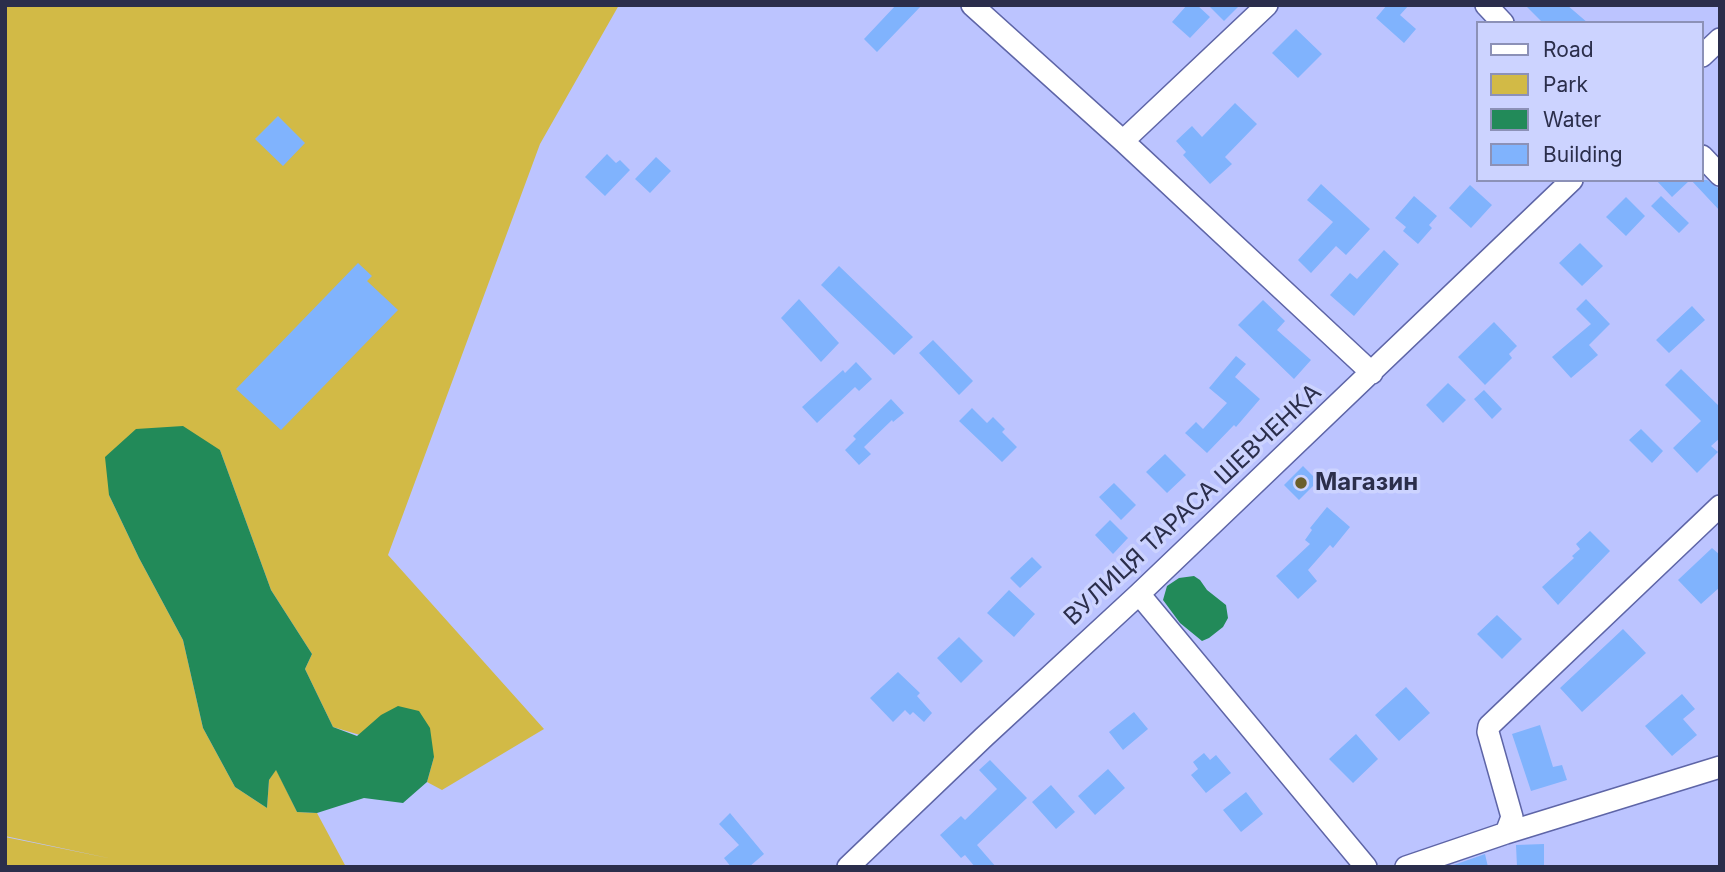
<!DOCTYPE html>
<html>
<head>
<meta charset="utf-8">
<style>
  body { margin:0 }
  #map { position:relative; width:1725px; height:872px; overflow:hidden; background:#bcc4ff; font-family:Inter,sans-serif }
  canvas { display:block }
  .frame { position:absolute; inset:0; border:7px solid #2b2e4b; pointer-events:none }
  .legend { position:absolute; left:1476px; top:21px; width:228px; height:161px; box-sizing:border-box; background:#ccd3ff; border:2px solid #8c91b7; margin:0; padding:9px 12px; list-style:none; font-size:21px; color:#2b2e4b }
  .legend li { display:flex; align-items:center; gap:14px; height:35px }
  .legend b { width:35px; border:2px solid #8c91b7 }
</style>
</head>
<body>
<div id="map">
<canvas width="1725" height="872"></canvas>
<div class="frame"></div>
<ul class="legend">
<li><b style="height:9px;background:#fff"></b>Road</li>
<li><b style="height:19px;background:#d2ba46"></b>Park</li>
<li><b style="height:19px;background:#228a59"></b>Water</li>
<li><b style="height:19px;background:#80b3fd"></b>Building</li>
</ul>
</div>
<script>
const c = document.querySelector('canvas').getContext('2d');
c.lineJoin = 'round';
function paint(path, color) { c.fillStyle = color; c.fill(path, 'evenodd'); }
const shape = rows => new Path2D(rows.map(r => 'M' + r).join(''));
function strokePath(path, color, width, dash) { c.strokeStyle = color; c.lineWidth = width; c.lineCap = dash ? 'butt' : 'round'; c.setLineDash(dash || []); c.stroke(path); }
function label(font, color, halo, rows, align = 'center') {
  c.font = font + ' Inter,sans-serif'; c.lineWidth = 7; c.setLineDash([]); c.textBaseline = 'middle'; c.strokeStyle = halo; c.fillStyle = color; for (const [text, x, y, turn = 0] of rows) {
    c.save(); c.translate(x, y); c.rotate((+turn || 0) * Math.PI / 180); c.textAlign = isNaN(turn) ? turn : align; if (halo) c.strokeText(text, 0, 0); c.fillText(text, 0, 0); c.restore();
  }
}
const green = shape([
  [5,5,619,5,540,144,388,555,544,729,442,790,427,782,434,757,333,727,305,669,312,654,271,590,220,450,109,495,139,558,183,640,203,728,235,787,267,808,269,780,276,769,297,812,317,813,346,867,5,867,5,837,113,859,5,836]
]);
const water = shape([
  [183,426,220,450,271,590,312,654,305,669,333,727,357,736,381,715,398,706,419,711,430,728,434,757,427,782,403,803,364,798,317,813,297,812,276,770,269,780,267,808,235,787,203,728,183,640,139,558,109,495,105,457,136,429],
  [1194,576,1200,580,1207,590,1226,605,1228,618,1223,627,1209,638,1202,641,1180,623,1163,600,1167,586,1179,578]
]);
const building = shape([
  [896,5,922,5,877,52,864,39],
  [1187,5,1197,5,1210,17,1190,38,1172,22],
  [1208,5,1240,5,1224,21],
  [1387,5,1409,5,1400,15,1416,29,1404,43,1376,18],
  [1525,5,1567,5,1588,23,1543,23],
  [1296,29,1322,54,1298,78,1272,53],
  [1235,103,1257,124,1225,157,1232,164,1210,184,1183,155,1186,152,1176,141,1192,126,1202,137],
  [278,116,305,143,283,166,255,139],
  [607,154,616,163,620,160,630,170,605,196,585,177],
  [656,157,671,171,650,193,635,179],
  [1656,180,1690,180,1672,197],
  [1691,180,1707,180,1718,188,1720,211],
  [1321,184,1370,229,1346,255,1336,246,1311,273,1298,260,1333,222,1307,200],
  [1470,185,1492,205,1471,228,1449,208],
  [1414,196,1437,216,1429,225,1432,228,1418,244,1403,231,1406,227,1395,218],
  [1661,196,1689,223,1679,233,1651,206],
  [1626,197,1645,216,1626,236,1606,217],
  [1580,243,1603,266,1582,286,1559,263],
  [1384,250,1399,264,1354,316,1330,295,1350,273,1357,279],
  [358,263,372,276,367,281,398,310,281,430,236,389],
  [839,266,913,337,894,355,821,285],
  [799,299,839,343,821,362,781,318],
  [1586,299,1610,324,1589,345,1598,355,1571,378,1552,357,1591,324,1576,309],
  [1263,300,1285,321,1277,330,1311,360,1294,379,1238,325],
  [1692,306,1705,320,1669,353,1656,340],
  [1494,322,1517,346,1509,354,1512,358,1485,385,1458,357],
  [933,340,973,381,959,395,919,353],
  [1236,356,1246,364,1235,377,1260,399,1236,427,1234,425,1207,453,1185,433,1196,422,1203,429,1227,403,1209,388],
  [856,362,872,379,859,391,855,387,817,423,802,407,843,370,845,373],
  [1681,369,1720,407,1720,438,1711,446,1718,452,1697,473,1673,448,1701,421,1665,385],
  [1448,383,1466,400,1443,423,1426,405],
  [1484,390,1502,409,1492,419,1474,399],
  [891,399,904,413,893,422,892,420,864,447,871,454,859,465,845,450,856,439,853,436],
  [972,408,987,423,993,417,1005,429,1002,432,1017,447,1002,462,959,421],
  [1641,429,1663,451,1652,463,1629,440],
  [1165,454,1186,475,1167,493,1146,472],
  [1303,466,1318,481,1299,500,1284,485],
  [1114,483,1136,505,1121,520,1099,497],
  [1327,507,1350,527,1333,548,1330,545,1308,570,1317,581,1298,599,1276,576,1310,544,1305,540,1312,530,1310,528],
  [1110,520,1128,538,1113,554,1095,535],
  [1590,531,1610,551,1558,605,1542,587,1574,558,1572,556,1580,549,1576,544],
  [1712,548,1720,555,1720,587,1701,604,1678,580],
  [1032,557,1042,567,1020,588,1010,578],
  [1009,590,1035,614,1014,637,987,613],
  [1497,615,1522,639,1502,659,1477,634],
  [1623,629,1646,653,1582,712,1560,688],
  [959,637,983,661,961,683,937,658],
  [898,672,920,693,917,696,932,713,924,722,913,712,910,715,905,710,893,722,870,698],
  [1406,687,1430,713,1399,741,1375,715],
  [1682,694,1695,709,1683,719,1697,735,1672,756,1645,726],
  [1134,712,1148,729,1123,750,1109,732],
  [1540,725,1553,767,1562,765,1567,780,1531,791,1512,734],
  [1356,734,1378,759,1353,783,1329,759],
  [1204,753,1210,760,1216,755,1231,773,1206,793,1191,775,1198,769,1193,762],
  [990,760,1027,798,977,845,996,867,975,867,965,855,961,858,940,835,961,816,965,820,997,789,979,770],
  [1108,769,1125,788,1095,815,1078,796],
  [1051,785,1075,812,1056,829,1032,802],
  [1246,792,1263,814,1241,832,1223,810],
  [730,813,764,854,749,867,731,867,724,858,739,845,719,824],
  [1544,844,1544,867,1517,867,1516,845],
  [1485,854,1488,867,1448,867]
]);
const minor = shape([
  [972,5,1123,141,1372,373],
  [1486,5,1503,23],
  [1702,56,1720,39],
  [1123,141,1267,5],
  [1702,156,1720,175],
  [1139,594,1366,867],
  [1506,833,1512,817,1488,732,1489,726,1720,506],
  [848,867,984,737,1139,594,1572,180],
  [1406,867,1506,833,1720,767]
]);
const markers = [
  [1301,483,7,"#6a5f2c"]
];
const poiNames = [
  ["Магазин",1315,483]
];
const streetNames = [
  ["ВУЛИЦЯ ТАРАСА ШЕВЧЕНКА",1193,505,-43]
];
paint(green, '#d2ba46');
paint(water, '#228a59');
paint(building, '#80b3fd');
strokePath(minor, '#5e65a7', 24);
strokePath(minor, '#fff', 21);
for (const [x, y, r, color] of markers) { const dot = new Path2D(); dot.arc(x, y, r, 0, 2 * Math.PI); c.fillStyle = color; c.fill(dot); strokePath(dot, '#ccd3ff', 2.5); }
label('bold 24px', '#2b2e4b', '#ccd3ff', poiNames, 'left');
label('24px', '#2b2e4b', '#ccd3ff', streetNames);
</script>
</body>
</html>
